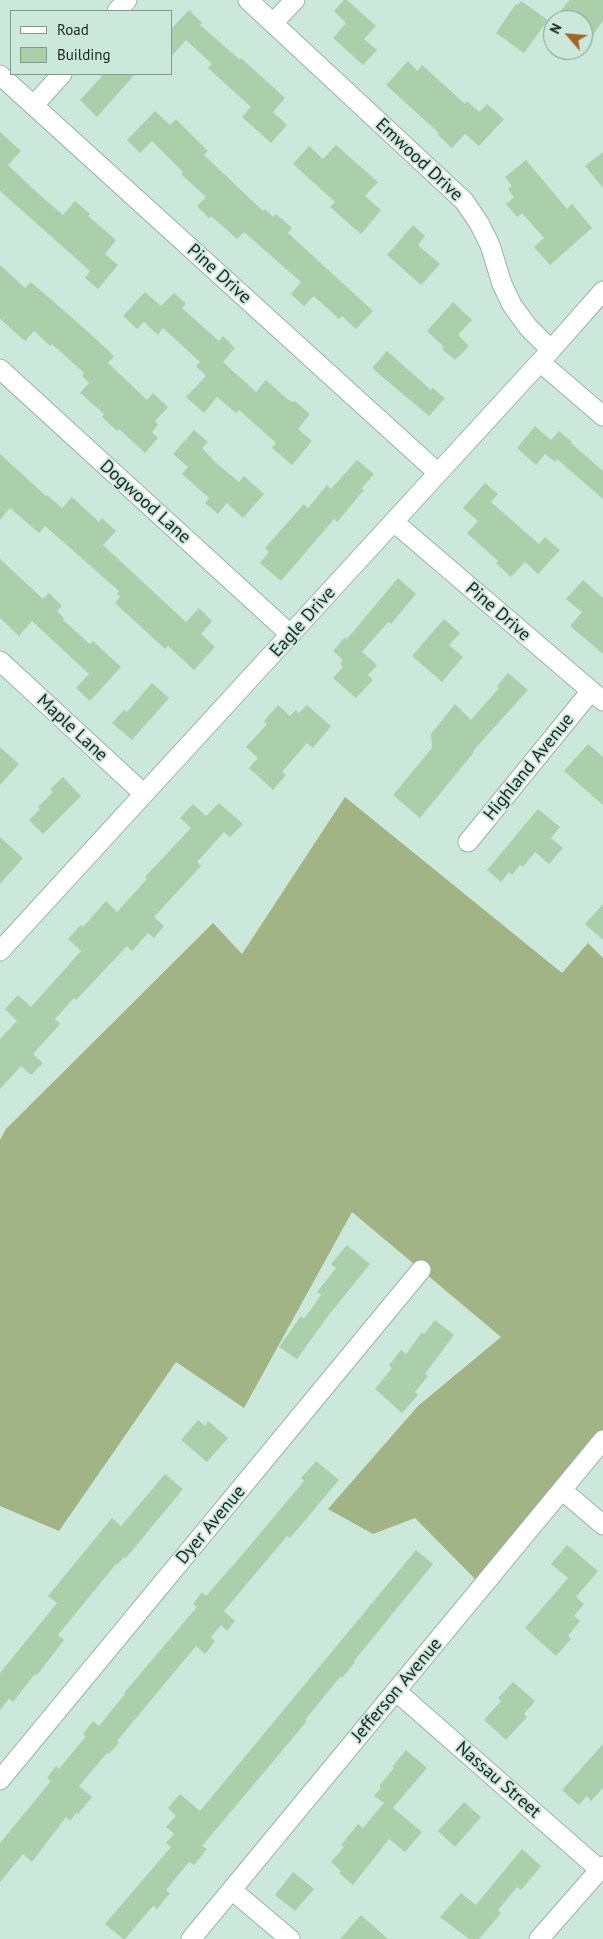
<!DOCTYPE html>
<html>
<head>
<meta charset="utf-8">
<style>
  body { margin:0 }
  #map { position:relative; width:603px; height:1939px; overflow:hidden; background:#cce8da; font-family:"PT Sans",sans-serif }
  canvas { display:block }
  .legend { position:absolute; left:10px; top:10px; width:162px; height:65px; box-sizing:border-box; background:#cce8da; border:1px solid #849a8f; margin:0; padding:6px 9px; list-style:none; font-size:15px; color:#19241f }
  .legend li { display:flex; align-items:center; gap:10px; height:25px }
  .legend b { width:25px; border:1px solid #849a8f }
  .north { position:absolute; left:543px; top:10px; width:50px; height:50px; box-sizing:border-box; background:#cce8da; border:1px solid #849a8f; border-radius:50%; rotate:297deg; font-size:14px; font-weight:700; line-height:20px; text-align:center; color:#19241f }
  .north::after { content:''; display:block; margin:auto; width:18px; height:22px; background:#a16726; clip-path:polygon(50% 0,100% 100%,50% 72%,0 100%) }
</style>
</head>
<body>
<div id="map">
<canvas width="603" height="1939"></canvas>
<ul class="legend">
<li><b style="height:6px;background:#fff"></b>Road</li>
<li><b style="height:14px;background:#abcfab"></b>Building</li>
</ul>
<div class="north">N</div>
</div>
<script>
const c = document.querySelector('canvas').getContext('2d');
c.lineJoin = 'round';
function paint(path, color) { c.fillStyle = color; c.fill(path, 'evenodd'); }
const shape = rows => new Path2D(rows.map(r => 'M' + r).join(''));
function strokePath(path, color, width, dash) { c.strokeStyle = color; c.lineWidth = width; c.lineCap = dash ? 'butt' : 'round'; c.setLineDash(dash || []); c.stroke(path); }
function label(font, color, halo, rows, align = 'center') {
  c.font = font + ' "PT Sans",sans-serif'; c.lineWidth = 4; c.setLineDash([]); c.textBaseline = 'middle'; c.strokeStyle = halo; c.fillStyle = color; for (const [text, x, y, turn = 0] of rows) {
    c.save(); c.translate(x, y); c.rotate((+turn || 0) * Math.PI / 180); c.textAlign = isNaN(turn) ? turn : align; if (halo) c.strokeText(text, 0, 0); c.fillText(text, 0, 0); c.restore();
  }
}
const forest = shape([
  [345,797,562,973,588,943,603,958,603,1440,482,1586,415,1518,373,1534,328,1509,418,1406,501,1337,352,1212,244,1408,176,1362,59,1531,0,1506,0,1140,6,1129,213,923,242,954]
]);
const building = shape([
  [344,0,347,0,376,26,364,39,377,50,363,65,333,38,346,23,334,11],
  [569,0,603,0,603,21,583,49,583,20,554,20],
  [521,1,548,20,524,53,496,33,516,4,518,5],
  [189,10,202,23,200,25,240,60,241,58,285,98,273,112,287,125,271,143,242,117,251,107,208,68,212,64,186,40,171,57,171,29],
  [408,61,417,71,422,65,465,104,467,101,479,112,487,104,504,119,479,146,465,134,452,148,437,134,439,133,386,85],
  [104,74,135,74,97,117,80,100],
  [155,111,170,125,176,119,208,151,204,155,263,211,265,209,273,217,276,214,292,228,288,233,373,311,356,329,342,316,339,319,314,296,304,306,291,294,301,282,244,232,237,239,211,216,209,218,197,206,206,197,181,174,183,172,152,141,140,153,127,140],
  [0,132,21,151,8,165,31,187,63,215,75,201,90,214,88,216,116,240,105,254,118,265,98,289,85,278,90,271,0,191],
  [336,145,378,182,365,196,381,210,361,234,330,207,335,202,293,164,309,146,323,159],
  [603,152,603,188,585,166],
  [526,160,567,209,572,204,592,228,550,265,534,247,544,238,522,213,517,217,506,204,514,197,508,189,512,186,505,177],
  [413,225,425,236,418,245,440,264,421,285,387,255],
  [0,265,25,288,31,282,86,330,114,356,108,363,147,400,153,393,168,407,155,421,158,425,152,432,158,438,145,453,119,429,117,431,102,417,104,414,80,393,89,383,82,376,84,373,52,344,50,346,34,331,25,341,0,319],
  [145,292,161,306,174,293,186,304,182,308,219,341,223,336,235,348,223,362,256,392,266,380,287,399,293,402,295,401,310,414,298,429,312,441,292,465,272,448,276,443,239,410,236,413,217,397,204,413,186,397,206,376,196,366,200,362,163,328,158,335,144,322,137,329,123,316],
  [453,302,472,320,458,335,469,346,455,360,442,349,444,347,427,331],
  [387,351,431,390,433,388,445,398,429,416,372,368],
  [535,426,551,440,559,431,572,442,571,443,603,471,603,499,557,459,555,462,545,454,536,465,517,448],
  [194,430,208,442,202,448,215,462,239,482,244,476,264,494,243,518,227,503,218,514,205,503,209,498,182,474,188,467,173,454],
  [0,454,46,496,47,495,62,508,72,497,99,522,102,518,116,531,103,545,186,622,199,608,212,621,201,634,215,647,194,670,168,646,165,649,115,603,120,596,117,594,119,591,45,526,39,533,10,508,0,520],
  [357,460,374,474,361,489,364,490,337,522,334,519,281,581,260,563,269,552,265,548,304,504,308,508,327,485,331,489],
  [485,483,498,494,491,502,539,544,545,537,560,550,538,574,525,562,511,577,496,563,498,561,467,533,478,521,463,508],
  [0,559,43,599,49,593,62,606,57,611,64,618,63,620,90,644,93,641,121,667,90,701,76,688,89,674,32,621,19,636,0,618],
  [398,578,416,594,391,624,388,622,362,652,377,665,368,675,373,680,356,698,333,678,343,667,340,664,343,660,333,651,345,637,347,639],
  [583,580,603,598,603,654,570,626,582,612,566,599],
  [444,619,460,633,449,645,463,657,442,682,412,656],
  [508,673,528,690,473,751,474,752,420,818,393,795,432,748,431,734,455,704,471,720,499,688,497,686],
  [152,683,169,698,132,740,112,723,124,710,127,712],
  [278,705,290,716,296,710,299,713,307,705,331,726,313,748,307,743,282,772,286,775,273,790,249,768,258,758,246,747,267,724,264,721],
  [588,744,603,757,603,805,564,771],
  [0,747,19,764,0,785],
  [63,777,81,796,43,834,29,820,40,809,38,807,53,792,50,789],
  [219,803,243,824,230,837,224,832,197,862,201,866,154,917,164,926,154,938,148,933,132,951,127,946,76,1000,74,998,55,1019,60,1024,33,1054,43,1063,31,1075,21,1066,0,1089,0,1039,17,1021,5,1009,18,995,31,1007,81,951,68,939,81,925,83,927,106,901,117,912,147,879,145,877,191,828,180,818,193,804,206,816],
  [538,809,560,827,551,838,563,848,549,864,535,852,523,867,520,865,512,875,509,872,501,882,487,870],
  [0,837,23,858,0,884],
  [603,904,603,940,585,924],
  [347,1245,370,1264,328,1316,297,1359,279,1347,301,1316,304,1319,321,1295,317,1292,336,1268,331,1264],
  [435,1320,454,1335,425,1374,428,1376,415,1392,418,1395,402,1413,375,1389,392,1368,389,1365,401,1350,406,1354,422,1332,424,1334],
  [198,1420,205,1426,208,1421,228,1438,207,1462,181,1440],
  [316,1461,339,1480,290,1538,287,1536,224,1611,235,1621,227,1631,221,1625,211,1637,215,1641,205,1654,196,1646,117,1741,119,1743,109,1754,107,1753,79,1786,92,1797,78,1814,76,1813,70,1821,66,1817,32,1862,23,1854,0,1882,0,1843,51,1781,47,1778,56,1766,59,1769,86,1736,83,1734,93,1721,99,1726,125,1694,124,1693,197,1607,193,1604,202,1592,206,1596,242,1555,304,1481,301,1478],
  [165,1474,183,1489,126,1558,124,1557,117,1565,116,1564,58,1635,64,1640,37,1675,35,1674,13,1702,9,1699,0,1710,0,1673,57,1603,48,1596,112,1518,121,1526],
  [567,1545,598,1571,576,1597,584,1604,574,1616,580,1621,568,1636,571,1639,556,1656,525,1628,568,1578,551,1564],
  [416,1550,433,1564,354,1661,355,1662,342,1678,340,1677,305,1720,307,1721,202,1846,207,1849,194,1865,189,1862,166,1890,170,1893,157,1909,153,1906,125,1939,123,1939,105,1924,171,1847,166,1843,174,1834,166,1827,176,1816,168,1808,180,1794,200,1811],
  [513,1682,535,1701,524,1714,527,1717,506,1740,484,1720,501,1701,498,1698],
  [603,1744,603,1788,591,1801,587,1796,579,1805,562,1790],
  [406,1750,427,1768,393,1808,422,1832,405,1852,389,1839,353,1885,339,1873,341,1871,331,1862,344,1847,341,1845,358,1824,363,1828,384,1803,374,1796,381,1788,379,1786,394,1768,392,1767],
  [464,1802,481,1817,455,1847,438,1831],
  [522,1849,541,1866,521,1890,517,1887,498,1910,501,1913,479,1939,469,1939,440,1917,461,1893,476,1905],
  [293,1872,314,1889,295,1911,275,1895],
  [361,1915,388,1939,340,1939]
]);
const minor = shape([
  [248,0,464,201,479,223,490,245,502,284,512,305,528,327,551,350],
  [117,11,127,0],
  [273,23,295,0],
  [0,75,438,473],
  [34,105,62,74],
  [540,362,603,416],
  [0,369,291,635],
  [394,522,603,701],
  [0,661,144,794],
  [468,842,591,691],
  [0,951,551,350,603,291],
  [562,1490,603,1525],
  [396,1691,600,1870],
  [0,1780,421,1270],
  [232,1890,290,1939],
  [191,1939,603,1440],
  [539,1939,603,1866]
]);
const streetNames = [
  ["Emwood Drive",419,160,43],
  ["Pine Drive",219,274,42],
  ["Dogwood Lane",145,502,42],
  ["Pine Drive",498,612,41],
  ["Eagle Drive",303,622,-48],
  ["Maple Lane",72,728,43],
  ["Highland Avenue",529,767,-51],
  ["Dyer Avenue",211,1525,-50],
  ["Jefferson Avenue",397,1690,-50],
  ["Nassau Street",498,1780,41]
];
paint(forest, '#a2b386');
paint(building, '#abcfab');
strokePath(minor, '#9ab4a7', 21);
strokePath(minor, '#fff', 19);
label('18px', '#19241f', '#cce8da', streetNames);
</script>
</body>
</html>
